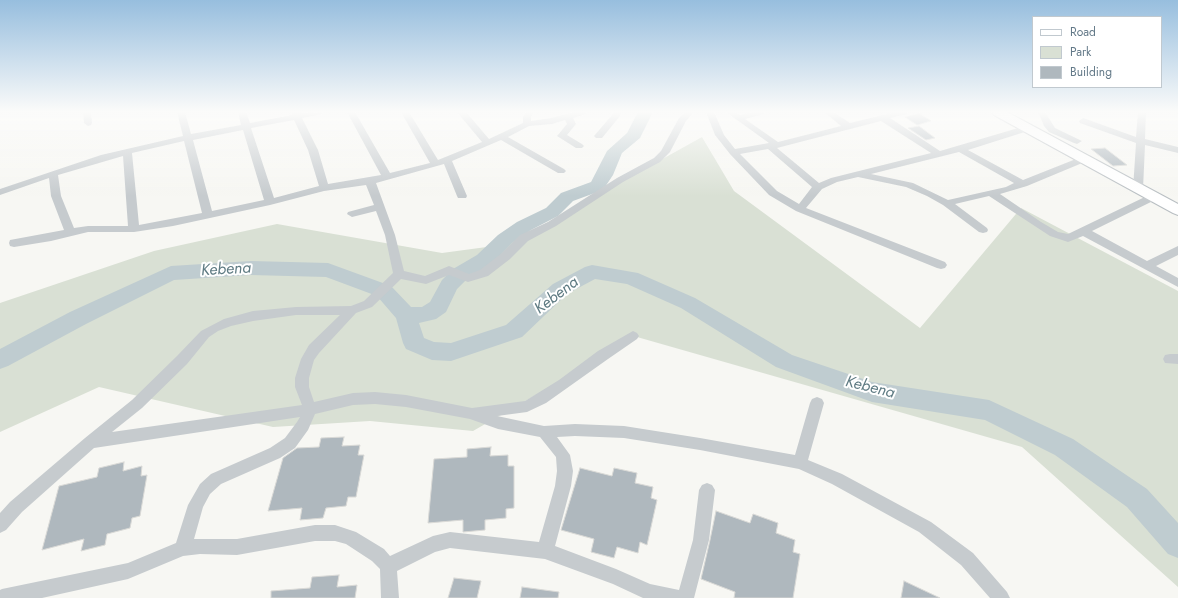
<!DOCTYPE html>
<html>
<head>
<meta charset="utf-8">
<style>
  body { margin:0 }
  #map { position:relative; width:1178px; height:598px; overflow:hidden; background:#f7f7f3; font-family:Jost,sans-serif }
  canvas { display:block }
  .legend { position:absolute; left:1032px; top:16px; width:130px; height:72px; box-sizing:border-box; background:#fff; border:1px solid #c1c9cf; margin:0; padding:5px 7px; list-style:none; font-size:12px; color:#637988 }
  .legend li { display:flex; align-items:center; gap:8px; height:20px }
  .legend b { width:20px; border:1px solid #c1c9cf }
</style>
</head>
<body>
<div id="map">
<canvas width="1178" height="598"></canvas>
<ul class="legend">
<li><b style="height:5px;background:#fff"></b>Road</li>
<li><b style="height:11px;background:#d9e0d4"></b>Park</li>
<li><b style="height:11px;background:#afb8be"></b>Building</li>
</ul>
</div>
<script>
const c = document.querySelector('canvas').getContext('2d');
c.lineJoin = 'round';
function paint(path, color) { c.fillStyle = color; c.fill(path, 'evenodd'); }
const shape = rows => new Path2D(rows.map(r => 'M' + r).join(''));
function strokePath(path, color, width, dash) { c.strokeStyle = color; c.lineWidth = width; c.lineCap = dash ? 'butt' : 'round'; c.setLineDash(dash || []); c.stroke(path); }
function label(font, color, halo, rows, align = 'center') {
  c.font = font + ' Jost,sans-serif'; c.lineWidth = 4; c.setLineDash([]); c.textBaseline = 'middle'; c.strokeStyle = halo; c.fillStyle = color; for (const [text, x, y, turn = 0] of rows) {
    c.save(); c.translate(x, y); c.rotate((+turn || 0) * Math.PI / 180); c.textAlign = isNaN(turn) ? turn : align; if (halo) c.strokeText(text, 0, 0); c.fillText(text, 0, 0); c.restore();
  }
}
const green = shape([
  [702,137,734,191,920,328,1021,208,1178,291,1178,587,1022,447,637,337,473,431,370,421,273,427,99,387,0,432,0,303,154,251,277,224,442,253,509,244]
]);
const river = shape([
  [638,112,653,112,640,138,622,153,613,175,603,190,573,201,558,216,531,230,512,243,491,265,467,279,457,289,446,312,436,319,419,323,424,338,434,342,451,343,506,325,553,284,585,267,592,265,638,273,695,298,792,355,872,382,989,400,1073,439,1147,489,1178,523,1178,558,1168,554,1127,507,1055,455,985,420,872,402,776,367,681,308,627,284,595,279,567,294,522,337,451,361,432,360,406,349,403,343,396,318,377,296,326,277,251,275,174,280,86,324,8,366,0,369,0,349,70,312,171,266,251,261,328,263,391,286,411,307,422,307,430,302,442,280,453,269,477,255,498,235,517,222,546,208,561,193,591,182,607,151,627,133,638,112]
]);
const building = shape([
  [919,113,931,121,917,125,905,117,919,113],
  [919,126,935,138,926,140,908,128,919,126],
  [1105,148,1127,165,1113,166,1091,149,1105,148],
  [344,437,342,446,360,445,358,455,364,455,356,497,348,497,346,506,326,508,323,518,300,520,302,508,268,511,283,458,297,448,319,447,321,438,344,437],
  [491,447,490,456,508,455,508,466,514,466,514,508,506,509,506,518,485,520,485,530,463,532,463,520,428,523,434,459,467,457,467,449,491,447],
  [124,462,123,471,142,466,141,476,147,475,140,516,132,518,130,528,107,534,105,545,81,551,84,539,42,550,59,486,97,477,99,468,124,462],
  [580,468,612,476,614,468,637,473,635,483,653,487,651,498,657,500,647,545,640,542,638,553,617,547,614,558,591,552,594,539,561,530,580,468],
  [716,511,750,523,753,514,778,523,776,533,795,540,793,552,800,554,793,598,734,598,735,592,701,579,710,540,716,511],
  [339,575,337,587,357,585,355,598,271,598,271,591,310,588,312,577,339,575],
  [454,578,481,581,477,598,448,598,454,578],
  [904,581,940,598,901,598,904,581],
  [522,587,559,592,558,598,520,598,522,587]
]);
const street = shape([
  [83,112,91,112,92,123,91,125,88,126,84,123,83,112],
  [177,112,185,112,191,134,241,125,238,112,246,112,250,123,292,115,291,112,299,112,300,113,323,112,322,114,302,118,318,150,328,184,381,175,347,112,355,112,390,173,430,163,401,112,409,112,438,160,482,142,457,112,466,112,489,139,523,123,523,117,526,112,534,112,531,117,531,121,551,118,574,112,587,112,586,114,573,118,576,124,567,135,582,144,584,146,582,148,576,148,557,136,567,124,565,120,552,124,529,126,508,137,564,169,566,171,564,173,558,173,501,140,452,161,467,196,466,198,458,198,457,196,444,164,376,183,395,235,404,271,425,276,449,266,469,274,480,270,502,253,520,235,548,222,617,178,654,158,661,151,679,118,685,112,694,112,686,121,670,152,660,162,623,182,556,226,528,241,510,259,488,276,468,282,449,275,426,284,401,279,372,307,356,313,319,353,314,360,309,378,309,387,314,402,353,393,375,392,406,395,472,408,525,401,559,380,598,351,633,331,637,333,639,336,637,339,608,359,546,403,527,412,497,416,544,426,575,424,624,426,700,438,795,455,810,403,812,399,817,397,822,399,824,403,808,460,842,474,931,522,973,553,1007,592,1010,598,990,598,961,565,919,532,832,484,799,469,700,450,624,438,575,436,557,437,570,455,573,471,571,486,555,546,616,569,650,584,679,590,693,540,699,490,702,485,707,483,712,485,715,490,709,540,694,598,643,598,613,584,545,559,450,548,435,552,397,571,399,598,381,598,380,569,372,561,346,544,335,541,315,541,237,555,200,554,183,556,128,579,42,598,0,598,0,590,2,589,128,563,176,543,188,505,200,484,211,474,270,448,285,438,297,422,300,417,94,448,22,512,6,530,0,533,0,513,10,502,85,438,132,400,177,356,201,331,224,319,253,311,296,307,351,306,364,301,393,273,385,235,376,211,352,217,347,214,348,212,374,205,366,185,324,191,270,205,173,226,134,232,88,232,51,241,14,247,10,246,9,243,10,240,64,230,51,196,49,178,0,195,0,189,101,155,183,136,177,112],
  [294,120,308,150,319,186,274,198,251,128,294,120],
  [243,130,264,200,212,211,193,140,243,130],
  [184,141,202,213,139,225,132,153,184,141],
  [123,156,128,226,88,226,74,228,61,196,58,175,123,156],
  [296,315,340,315,309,345,301,359,295,378,295,387,302,405,112,432,142,408,187,364,209,337,218,331,231,326,253,321,296,315],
  [375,404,406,407,470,419,498,429,540,437,556,457,557,471,555,486,539,542,450,532,433,536,390,556,384,549,356,532,335,525,315,525,237,539,194,539,203,507,210,494,221,484,280,458,295,448,308,430,315,414,353,405,375,404],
  [613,112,621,112,620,116,602,138,596,138,594,136,612,115,613,112],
  [706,112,714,112,724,135,735,149,769,143,726,112,735,112,740,115,752,112,765,112,764,114,745,119,778,142,841,126,824,112,833,112,850,123,895,112,908,112,907,114,890,118,940,151,1025,126,1031,126,1032,128,1031,130,968,150,1023,180,1081,157,1084,156,1089,159,1087,161,1027,186,1000,194,1041,222,1058,232,1068,234,1149,195,1157,195,1158,197,1157,199,1092,231,1147,261,1178,246,1178,255,1156,266,1178,278,1178,287,1083,236,1068,242,1050,236,989,196,955,204,987,228,988,230,987,232,983,233,979,232,943,205,927,196,906,187,858,177,837,182,822,189,806,208,945,262,947,265,945,268,941,269,937,268,796,211,769,195,730,154,715,135,706,112],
  [881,121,931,153,831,178,819,183,777,148,881,121],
  [768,149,812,187,799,204,777,191,740,154,768,149],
  [959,152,1014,183,1006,187,948,200,913,183,871,174,959,152],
  [1036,112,1045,112,1055,128,1082,141,1077,144,1074,143,1049,132,1044,126,1040,116,1036,112],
  [1138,112,1146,112,1145,139,1178,147,1178,153,1145,145,1143,189,1138,192,1133,189,1136,143,1080,123,1079,121,1083,118,1086,119,1136,137,1138,112],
  [1170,354,1178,354,1178,364,1165,363,1163,359,1165,355,1170,354]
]);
const secondary = shape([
  [992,112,1007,112,1178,204,1178,215,1173,213,994,115,992,112]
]);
const waterNames = [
  ["Kebena",226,270,-3],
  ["Kebena",557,296,-37],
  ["Kebena",870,388,14]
];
paint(green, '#d9e0d4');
paint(river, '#bfccd0');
paint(building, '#afb8be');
strokePath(building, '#d9d9d6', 1);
strokePath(secondary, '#b8bec2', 2);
paint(street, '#c6cbce');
paint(secondary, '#fff');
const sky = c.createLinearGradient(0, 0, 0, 196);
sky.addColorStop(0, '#97bede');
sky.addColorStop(0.57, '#fbfbfa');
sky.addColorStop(1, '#fbfbfa00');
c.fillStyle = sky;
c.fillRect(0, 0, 1178, 196);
label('italic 16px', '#5f7b83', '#fff', waterNames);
</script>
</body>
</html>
